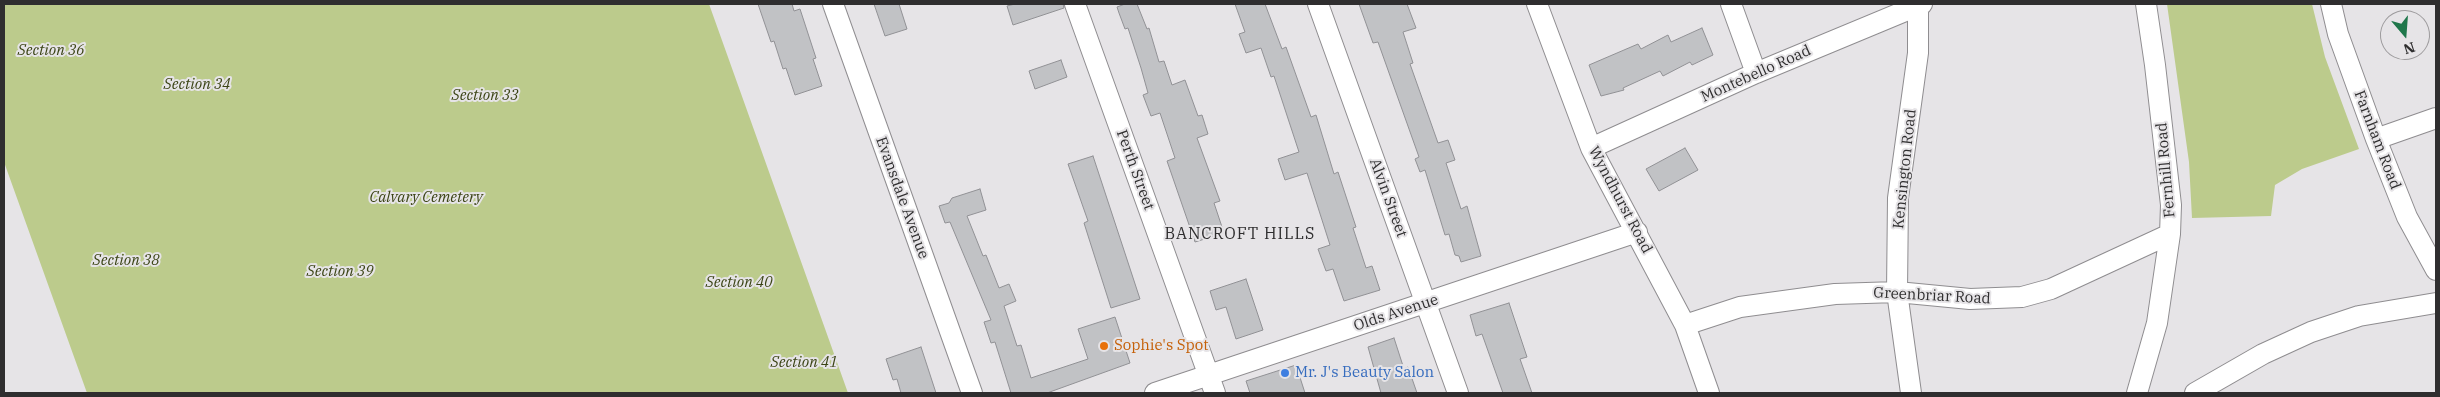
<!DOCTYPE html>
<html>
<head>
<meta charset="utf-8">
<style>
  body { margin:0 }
  #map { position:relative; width:2440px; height:397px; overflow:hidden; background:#e6e4e7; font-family:"IBM Plex Serif",serif }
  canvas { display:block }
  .frame { position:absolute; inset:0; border:5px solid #2f2e2f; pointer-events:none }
  .north { position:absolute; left:2380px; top:10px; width:50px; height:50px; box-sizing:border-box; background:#e6e4e7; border:1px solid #9d9b9d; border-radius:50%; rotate:162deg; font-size:14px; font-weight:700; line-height:20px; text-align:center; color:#2f2e2f }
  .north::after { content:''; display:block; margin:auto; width:18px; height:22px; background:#1f774b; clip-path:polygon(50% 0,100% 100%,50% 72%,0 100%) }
</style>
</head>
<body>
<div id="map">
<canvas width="2440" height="397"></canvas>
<div class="frame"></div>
<div class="north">N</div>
</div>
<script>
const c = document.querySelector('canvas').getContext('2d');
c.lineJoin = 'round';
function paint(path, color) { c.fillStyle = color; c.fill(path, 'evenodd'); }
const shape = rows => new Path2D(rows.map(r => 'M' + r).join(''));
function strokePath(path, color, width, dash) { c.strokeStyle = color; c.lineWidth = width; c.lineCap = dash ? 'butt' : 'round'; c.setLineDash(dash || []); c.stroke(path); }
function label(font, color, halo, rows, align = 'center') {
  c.font = font + ' "IBM Plex Serif",serif'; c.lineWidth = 4; c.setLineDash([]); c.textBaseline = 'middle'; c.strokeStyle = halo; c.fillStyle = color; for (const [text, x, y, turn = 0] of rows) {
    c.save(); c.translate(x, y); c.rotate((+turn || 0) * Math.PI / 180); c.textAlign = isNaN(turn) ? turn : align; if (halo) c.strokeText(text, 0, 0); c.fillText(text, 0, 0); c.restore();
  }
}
const green = shape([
  [4,4,709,4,848,393,87,393,4,162],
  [2167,4,2312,4,2325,57,2359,149,2302,169,2275,185,2271,216,2192,218,2189,162]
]);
const building = shape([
  [758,4,792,4,794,11,800,9,816,58,813,59,822,86,795,95,786,68,783,69,774,41,771,42,758,4],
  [874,4,899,4,907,29,885,36,874,4],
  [1015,4,1063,4,1064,8,1013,25,1007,6,1015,4],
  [1125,4,1137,4,1147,29,1149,28,1159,62,1164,61,1172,85,1185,80,1198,116,1202,115,1208,134,1197,138,1220,201,1214,203,1224,233,1195,242,1167,161,1175,158,1160,113,1151,116,1143,95,1148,93,1141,68,1128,28,1125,29,1119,13,1117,7,1125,4],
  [1235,4,1265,4,1282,49,1286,47,1311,117,1316,115,1334,174,1338,172,1356,227,1353,228,1366,268,1372,266,1380,290,1344,301,1333,269,1326,271,1318,249,1330,245,1307,173,1285,180,1278,159,1299,152,1274,76,1271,77,1261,48,1246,53,1239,34,1245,32,1235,4],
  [1359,4,1407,4,1416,28,1403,32,1413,63,1410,64,1438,143,1448,140,1455,160,1446,163,1461,209,1467,206,1481,256,1461,262,1459,256,1455,255,1449,234,1445,235,1425,170,1420,172,1415,159,1419,157,1378,42,1373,43,1359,4],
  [1702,28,1713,55,1692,65,1690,62,1663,76,1660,71,1623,88,1624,90,1601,96,1589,65,1638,44,1641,49,1668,35,1671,42,1702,28],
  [1061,60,1067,77,1035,89,1029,71,1061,60],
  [1685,148,1698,170,1659,191,1646,169,1685,148],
  [1093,156,1140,299,1111,308,1084,223,1088,221,1068,164,1093,156],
  [980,189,986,210,967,216,983,256,986,255,999,288,1009,284,1016,301,1004,306,1017,346,1021,345,1031,378,1088,359,1078,329,1115,317,1130,363,1047,393,1011,393,995,342,991,343,984,322,991,320,950,222,945,223,939,206,949,203,952,198,980,189],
  [1246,279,1263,330,1236,339,1226,307,1216,310,1210,291,1246,279],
  [1509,303,1527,357,1520,359,1532,393,1503,393,1482,334,1476,336,1470,315,1509,303],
  [1394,338,1404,369,1408,367,1417,393,1381,393,1368,347,1394,338],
  [921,347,936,393,901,393,897,379,893,380,886,359,921,347],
  [1296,365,1305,393,1250,393,1246,381,1296,365]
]);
const minor = shape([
  [833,4,972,393],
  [1075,4,1215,393],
  [1318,4,1458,393],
  [1537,4,1591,148,1685,325,1709,393],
  [1731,4,1756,73],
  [2331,4,2338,34,2376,139,2407,217,2436,270],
  [2376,139,2436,118],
  [1591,148,1756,73,1922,4],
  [1685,325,1740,307,1835,294,1897,292,1970,299,2022,297,2051,289,2170,234],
  [1155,393,1637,232],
  [1911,393,1897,292,1898,198,1918,53,1918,4],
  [2137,393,2157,323,2170,234,2171,205,2155,65,2146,4],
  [2195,393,2263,354,2311,332,2359,316,2436,303]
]);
const markers = [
  [1104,346,5,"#e8710a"],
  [1285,373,5,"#3f7fe0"]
];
const parkNames = [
  ["Section 36",51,51],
  ["Section 34",197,85],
  ["Section 33",485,96],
  ["Calvary Cemetery",426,198],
  ["Section 38",126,261],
  ["Section 39",340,272],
  ["Section 40",739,283],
  ["Section 41",804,363]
];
const streetNames = [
  ["Montebello Road",1756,74,-24],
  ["Farnham Road",2377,140,69],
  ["Kensington Road",1905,169,-84],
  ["Perth Street",1135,170,70],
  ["Fernhill Road",2166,170,-95],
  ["Evansdale Avenue",902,198,70],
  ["Alvin Street",1388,198,70],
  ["Wyndhurst Road",1620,200,62],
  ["Greenbriar Road",1932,296,3],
  ["Olds Avenue",1396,313,-18]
];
const foodNames = [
  ["Sophie's Spot",1114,346]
];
const shopNames = [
  ["Mr. J's Beauty Salon",1295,373]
];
const neighbourhoodNames = [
  ["BANCROFT HILLS",1240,234]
];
paint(green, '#bccb8c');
paint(building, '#c1c2c5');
strokePath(building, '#919195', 1);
strokePath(minor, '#8f8d90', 22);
strokePath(minor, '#fff', 20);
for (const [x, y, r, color] of markers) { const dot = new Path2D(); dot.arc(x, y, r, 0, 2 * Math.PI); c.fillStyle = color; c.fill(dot); strokePath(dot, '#e6e4e7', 2); }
label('italic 15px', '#3b4415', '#e6e4e7', parkNames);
label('15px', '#2f2e2f', '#e6e4e7', streetNames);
label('15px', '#c56008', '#e6e4e7', foodNames, 'left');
label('15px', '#366cbe', '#e6e4e7', shopNames, 'left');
c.letterSpacing = '1px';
label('16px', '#2f2e2f', '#e6e4e7', neighbourhoodNames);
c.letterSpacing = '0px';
</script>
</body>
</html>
